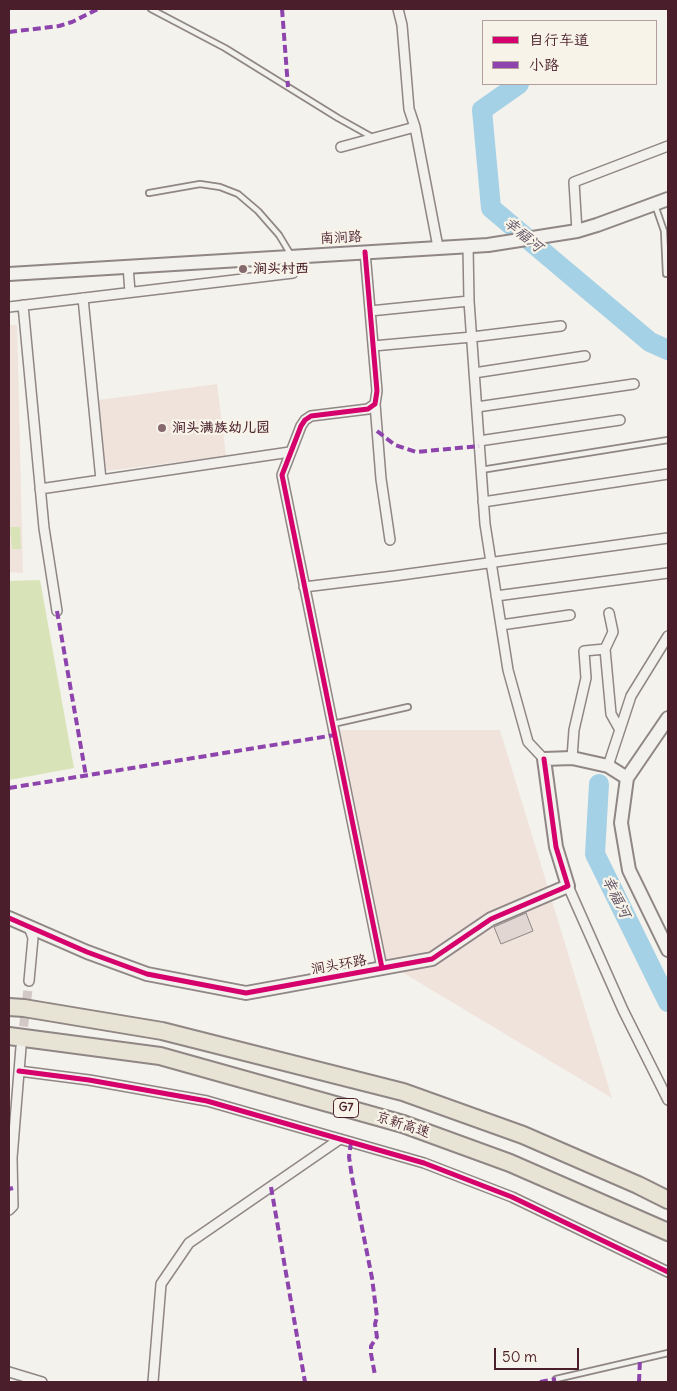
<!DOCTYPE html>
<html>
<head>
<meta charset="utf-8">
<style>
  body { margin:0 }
  #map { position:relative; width:677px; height:1391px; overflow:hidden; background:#f4f2ec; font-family:Delius,"LXGW WenKai TC",sans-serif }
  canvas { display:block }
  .frame { position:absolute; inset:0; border:10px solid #4a1f2b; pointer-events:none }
  .legend { position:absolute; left:482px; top:20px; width:175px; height:65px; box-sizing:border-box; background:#f7f3e8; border:1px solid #b29e9c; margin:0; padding:6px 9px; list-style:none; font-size:15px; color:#4a1f2b }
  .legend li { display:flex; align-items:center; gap:10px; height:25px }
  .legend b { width:25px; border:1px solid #b29e9c }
  .scale { position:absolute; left:494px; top:1348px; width:85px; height:22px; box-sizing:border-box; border:2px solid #4a1f2b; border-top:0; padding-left:6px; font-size:15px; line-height:18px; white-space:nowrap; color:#4a1f2b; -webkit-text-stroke:4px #f7f3e8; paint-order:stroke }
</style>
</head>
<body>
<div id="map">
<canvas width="677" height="1391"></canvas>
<div class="frame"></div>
<ul class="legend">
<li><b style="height:6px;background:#d6006c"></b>自行车道</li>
<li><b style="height:6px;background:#8e44ad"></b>小路</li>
</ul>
<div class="scale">50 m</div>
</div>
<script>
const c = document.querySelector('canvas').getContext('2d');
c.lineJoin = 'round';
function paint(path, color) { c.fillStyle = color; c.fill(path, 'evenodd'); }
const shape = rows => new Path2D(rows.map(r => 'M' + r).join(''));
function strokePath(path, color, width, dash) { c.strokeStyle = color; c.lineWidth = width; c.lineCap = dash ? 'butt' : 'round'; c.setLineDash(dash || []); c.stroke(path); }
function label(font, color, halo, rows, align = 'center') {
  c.font = font + ' Delius,"LXGW WenKai TC",sans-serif'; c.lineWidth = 4.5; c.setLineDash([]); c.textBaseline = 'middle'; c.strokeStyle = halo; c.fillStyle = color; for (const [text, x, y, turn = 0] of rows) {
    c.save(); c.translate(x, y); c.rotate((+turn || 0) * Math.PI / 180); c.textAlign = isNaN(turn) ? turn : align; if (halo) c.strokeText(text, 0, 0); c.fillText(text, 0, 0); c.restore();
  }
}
const built = shape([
  [9,325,17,325,23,573,9,572],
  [217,384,226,456,106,471,99,400],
  [327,730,500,730,612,1098,380,959]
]);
const green = shape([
  [10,527,20,527,21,549,12,549],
  [40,580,74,768,9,780,9,581]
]);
const river = shape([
  [519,84,482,110,491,208,650,342,668,350],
  [599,784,595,854,668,1002]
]);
const building = shape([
  [526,913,533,931,501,944,494,927,526,913]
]);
const streetTunnel = shape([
  [22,1040,29,981]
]);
const lane = shape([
  [151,9,225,48,338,118,372,137],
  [149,193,200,184,220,187,238,194,258,211,279,235,291,255],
  [655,205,664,231,666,274],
  [481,470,668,440],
  [333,724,408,707],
  [556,1379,668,1353]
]);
const street = shape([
  [398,9,402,25,409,109,415,127,438,247],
  [341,147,415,127],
  [577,231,574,182,668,146],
  [468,246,469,301,485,524,508,670,528,742,544,759],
  [365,252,377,391,375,404,368,409,311,416,305,420,301,426,282,475,382,968],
  [128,266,130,292],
  [83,298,101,480],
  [23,305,44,528,57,611],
  [9,307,293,273,292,256],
  [370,311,469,301],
  [373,346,472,337,561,326],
  [474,373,585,356],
  [375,404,381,479,390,540],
  [477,407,634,384],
  [479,441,620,420],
  [40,489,290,452],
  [483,502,668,474],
  [304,587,394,576,668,538],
  [496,596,668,573],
  [501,625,570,615],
  [605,649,613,632,609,613],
  [572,758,574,730,586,678,584,651,605,649,611,714,620,730],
  [608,766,631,696,668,636],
  [568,886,623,1010,668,1100],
  [29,927,33,938,29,981],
  [19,1071,89,1080,207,1101,424,1163,512,1197,668,1272],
  [9,1210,13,1206,12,1158,21,1047],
  [9,1372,42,1382],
  [153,1382,161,1284,189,1243,340,1139]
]);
const secondary = shape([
  [9,274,488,245,577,231,597,225,668,199],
  [668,718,627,778,621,823,629,870,668,950],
  [9,918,87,952,147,974,246,993,432,959,491,919,568,886,556,847,544,759,572,758,608,766,627,778]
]);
const highway = shape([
  [9,1007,24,1008,162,1031,403,1092,523,1135,638,1185,668,1200],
  [9,1036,160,1056,403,1124,510,1163,668,1232]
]);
const quiet = shape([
  [282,9,288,87],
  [9,32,59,26,72,22,98,9],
  [377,431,395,445,416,452,479,446],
  [57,611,86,776],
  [9,788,335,735],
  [351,1142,349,1157,352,1177,372,1278,377,1317,375,1324,377,1337,371,1346,371,1354,375,1375],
  [271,1187,305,1382],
  [9,1189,13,1188],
  [540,1382,556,1379],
  [639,1382,640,1359]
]);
const cycleway = shape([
  [365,252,377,391,375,404,368,409,311,416,305,420,301,426,282,475,382,968],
  [9,918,87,952,147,974,246,993,432,959,491,919,568,886,556,847,544,759],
  [19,1071,89,1080,207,1101,424,1163,512,1197,668,1272]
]);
const markers = [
  [243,269,5,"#86696f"],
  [162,428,5,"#86696f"]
];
const shields = [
  [346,1108,25]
];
const shieldNames = [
  ["G7",346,1108]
];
const streetNames = [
  ["南涧路",341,238,-3],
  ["涧头环路",339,965,-10],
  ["京新高速",403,1125,18]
];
const poiNames = [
  ["涧头村西",253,269],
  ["涧头满族幼儿园",172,428]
];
const waterNames = [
  ["幸福河",523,235,40],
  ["幸福河",616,897,64]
];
paint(built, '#f0e3db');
paint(green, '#d8e4b8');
strokePath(river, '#a5d1e6', 20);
paint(building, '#e2d6d2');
strokePath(building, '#8f8685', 1);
strokePath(streetTunnel, '#d2c8c5', 9, [9, 4.5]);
strokePath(lane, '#8f8685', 8);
strokePath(street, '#8f8685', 12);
strokePath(secondary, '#8f8685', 16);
strokePath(highway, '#8f8685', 20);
strokePath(lane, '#f2f1ed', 4.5);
strokePath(street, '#f2f1ed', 9);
strokePath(secondary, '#f2f1ed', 12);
strokePath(highway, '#e7e4d5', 16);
strokePath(quiet, '#8e44ad', 4, [8, 4]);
strokePath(cycleway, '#d6006c', 5);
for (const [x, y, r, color] of markers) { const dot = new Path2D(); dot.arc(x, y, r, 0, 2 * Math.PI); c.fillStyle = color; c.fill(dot); strokePath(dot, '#f7f3e8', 2); }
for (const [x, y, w] of shields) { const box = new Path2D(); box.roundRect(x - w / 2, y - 9.5, w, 19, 4); c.fillStyle = '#f7f3e8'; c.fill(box); strokePath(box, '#4a1f2b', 1); }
label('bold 12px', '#4a1f2b', null, shieldNames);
label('14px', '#4a1f2b', '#f7f3e8', streetNames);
label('bold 14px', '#4a1f2b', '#f7f3e8', poiNames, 'left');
label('italic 15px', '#5b5062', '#f7f3e8', waterNames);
</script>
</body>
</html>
